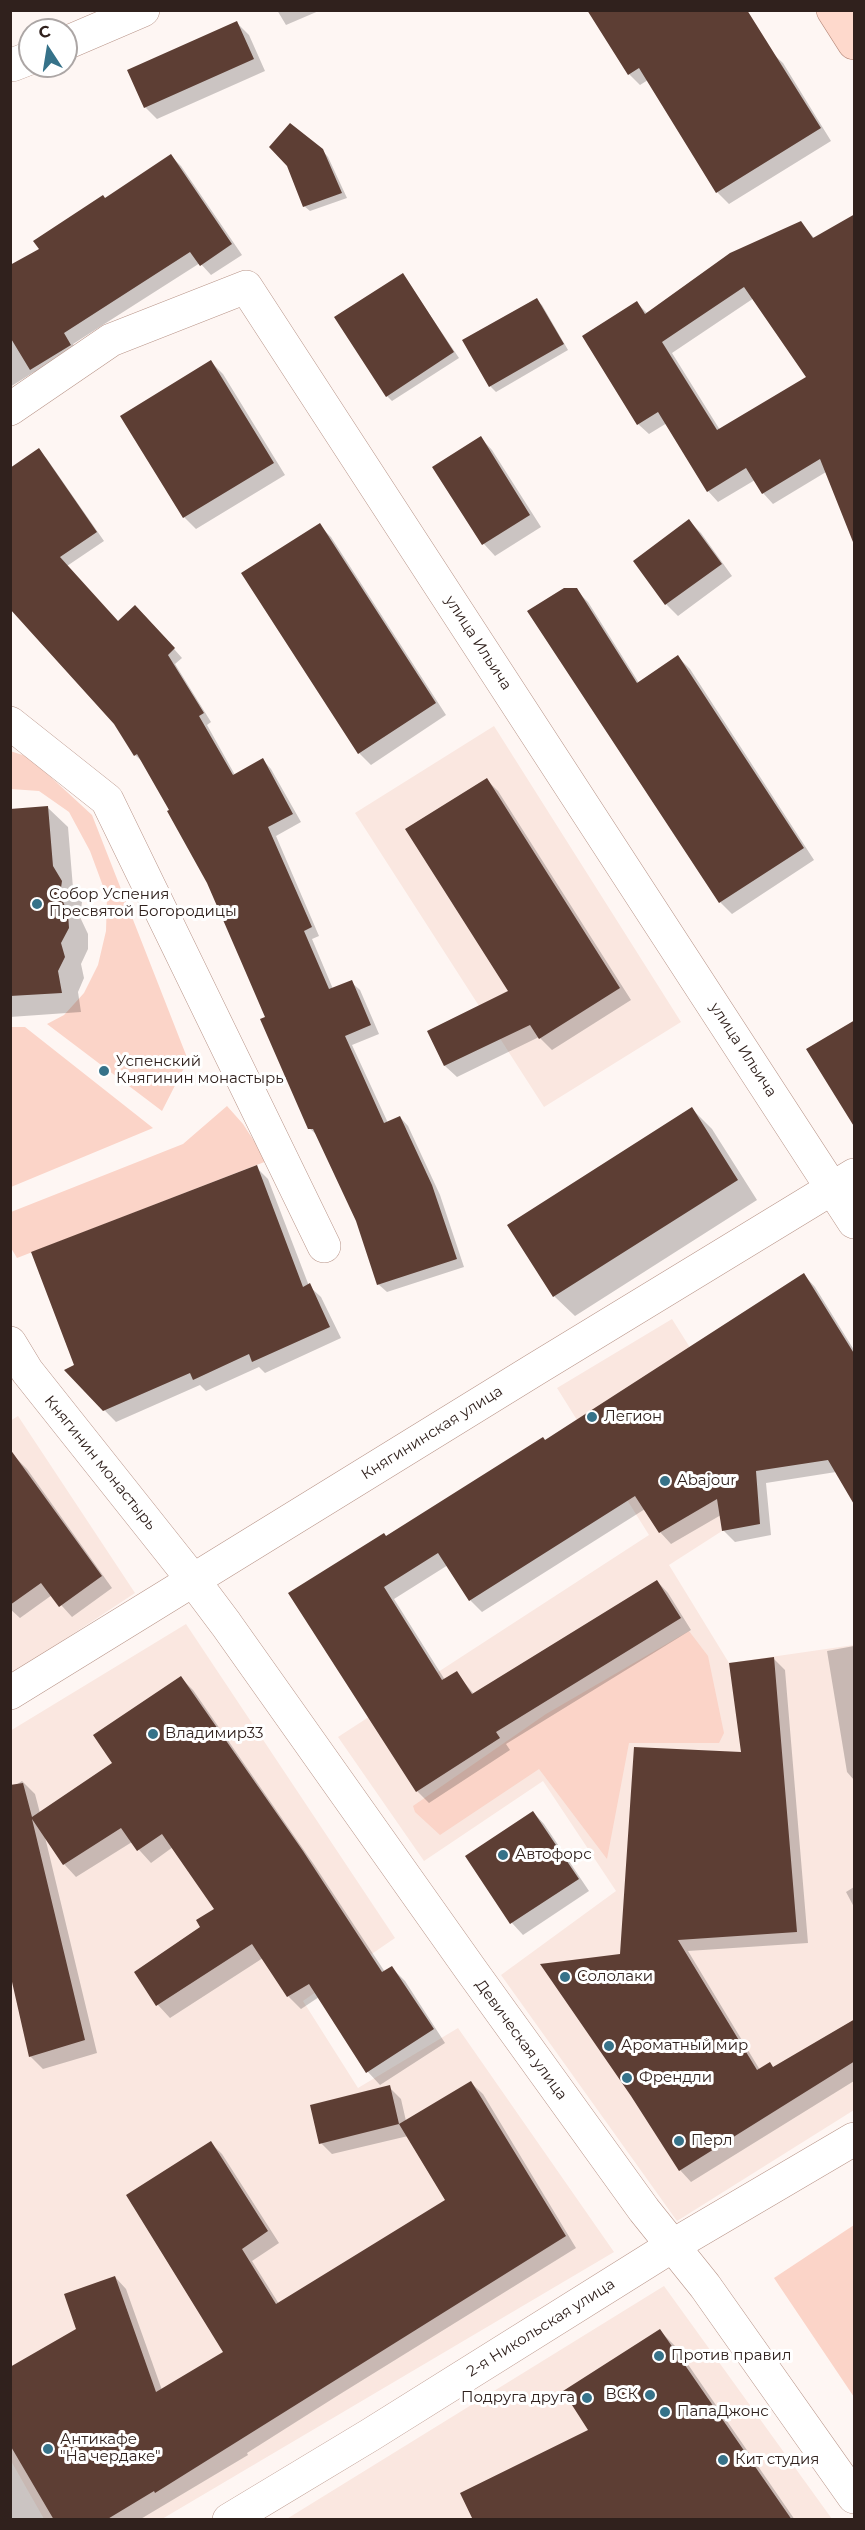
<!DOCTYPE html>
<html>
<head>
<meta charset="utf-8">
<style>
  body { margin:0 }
  #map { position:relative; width:865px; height:2530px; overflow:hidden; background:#fef6f3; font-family:Montserrat,sans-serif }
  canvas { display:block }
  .frame { position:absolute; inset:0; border:12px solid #30211d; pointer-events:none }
  .north { position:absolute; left:18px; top:18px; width:60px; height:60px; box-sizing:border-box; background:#fff; border:2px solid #aca6a5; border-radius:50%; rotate:348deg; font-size:16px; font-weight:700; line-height:24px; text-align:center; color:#30211d }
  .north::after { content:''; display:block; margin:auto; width:21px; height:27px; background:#367289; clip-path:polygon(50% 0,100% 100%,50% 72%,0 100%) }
</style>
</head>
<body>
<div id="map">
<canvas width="865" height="2530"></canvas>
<div class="frame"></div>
<div class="north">С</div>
</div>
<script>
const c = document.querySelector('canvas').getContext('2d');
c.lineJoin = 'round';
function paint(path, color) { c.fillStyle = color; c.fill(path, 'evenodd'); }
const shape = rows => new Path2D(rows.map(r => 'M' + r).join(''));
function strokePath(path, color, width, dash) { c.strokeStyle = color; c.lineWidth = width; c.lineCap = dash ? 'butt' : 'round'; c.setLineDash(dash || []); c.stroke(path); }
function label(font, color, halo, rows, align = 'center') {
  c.font = font + ' Montserrat,sans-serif'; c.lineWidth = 6; c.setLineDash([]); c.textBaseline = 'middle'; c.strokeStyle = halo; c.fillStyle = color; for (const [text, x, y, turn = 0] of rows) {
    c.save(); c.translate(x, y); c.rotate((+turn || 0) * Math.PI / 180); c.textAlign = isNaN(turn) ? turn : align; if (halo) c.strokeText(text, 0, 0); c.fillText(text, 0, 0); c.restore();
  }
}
const built = shape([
  [494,726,681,1022,544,1107,355,813],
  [672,1319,745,1435,710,1451,722,1531,669,1565,729,1663,854,1645,854,2110,677,2221,501,1975,616,1891,543,1781,424,1861,338,1737,649,1535,557,1388],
  [18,1416,135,1593,14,1673,11,1668,10,1421],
  [186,1624,395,1938,303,2001,358,2088,458,2028,614,2252,162,2519,44,2519,11,2461,10,1731],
  [664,2286,832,2519,285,2520]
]);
const green = shape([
  [10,751,29,757,92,815,188,1060,162,1111,47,1024,64,1015,84,993,98,965,106,931,107,897,90,851,69,812,39,791,11,789],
  [11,1027,25,1027,153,1128,11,1187],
  [227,1106,243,1124,267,1161,17,1258,11,1248,11,1212,183,1144],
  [689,1631,708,1656,724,1733,719,1743,629,1743,607,1859,539,1769,440,1835,415,1812,413,1806,546,1714],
  [854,2225,854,2397,774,2278]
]);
const shadow = shape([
  [277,10,321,10,286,25],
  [589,10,771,52,783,63,831,141,729,204,717,192,648,80,640,85,629,74],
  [237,23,249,35,265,71,157,119,145,107],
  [322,150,328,157,347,198,310,211,304,206],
  [171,156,181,166,242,255,211,275,200,263,73,344,80,356,41,379,34,372,10,387,10,267,41,249,105,199],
  [854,216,854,542,826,472,773,504,763,493,755,480,718,502,708,491,667,423,649,434,638,424,637,303,648,314,801,223,815,239],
  [754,298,808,377,720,430,672,353],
  [403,275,459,358,392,401,387,396],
  [537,300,542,305,568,350,496,392,490,386,464,341],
  [211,362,223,374,285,475,196,529,184,517,122,416],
  [481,438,492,450,541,527,495,556,484,544,434,468],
  [39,450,47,459,104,541,67,566,118,623,144,615,182,658,175,664,211,722,207,725,235,775,263,760,271,769,301,822,276,836,319,936,312,939,333,989,351,982,360,990,379,1034,352,1045,388,1123,400,1117,408,1126,440,1195,464,1267,387,1292,378,1284,357,1221,318,1136,309,1128,267,1018,209,883,144,763,135,755,115,723,23,621],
  [689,521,701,533,732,576,678,616,666,604,635,561],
  [319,525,331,537,446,715,371,765,359,753],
  [576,590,588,602,639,683,678,657,690,669,814,860,732,914,720,902,529,611],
  [486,779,498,791,631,1000,552,1050,539,1037,457,1077,445,1066,429,1032,511,992],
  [47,807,68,827,73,888,82,902,80,917,88,934,88,949,81,964,84,978,78,992,81,1012,10,1017,10,810],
  [692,1109,712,1129,757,1200,575,1316,554,1296],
  [256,1167,268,1179,309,1286,321,1297,341,1338,265,1373,259,1367,206,1391,200,1385,116,1422,66,1371,76,1365],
  [804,1275,815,1287,854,1350,854,1399,836,1472,766,1483,771,1535,735,1542,723,1530,721,1515,671,1544,660,1532,645,1509,482,1612,470,1600,448,1565,394,1599,445,1680,456,1673,474,1694,657,1581,668,1593,691,1630,506,1744,510,1750,429,1803,417,1791,290,1594,545,1441],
  [15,1457,27,1469,112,1588,72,1617,52,1595,20,1618,10,1609,10,1460],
  [854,1646,854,1780,847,1772,827,1651],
  [774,1659,785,1670,808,1943,688,1951,760,2070,774,2068,854,2020,854,2081,691,2182,680,2170,622,1955,743,1754],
  [181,1678,193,1690,315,1866,385,1972,392,1968,405,1981,445,2043,380,2085,368,2072,319,1997,301,2009,288,1996,263,1958,170,2018,158,2005,136,1972,202,1928,216,1909,173,1847,151,1863,132,1842,76,1877,64,1864,45,1837,97,2053,43,2069,30,2056,10,1789,22,1781,35,1794,40,1813,114,1763],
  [533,1812,544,1824,589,1891,523,1935,512,1923,467,1856],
  [854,1887,854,1907,846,1892],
  [471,2083,483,2094,576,2248,337,2396,247,2453,248,2455,139,2520,10,2520,10,2369,78,2329,115,2277,126,2289,162,2390,226,2352,211,2143,222,2154,279,2243,252,2261,279,2304,447,2201,408,2136,332,2154,321,2143,389,2087,401,2099,406,2121],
  [660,2331,676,2347,795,2520,475,2520,590,2430]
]);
const building = shape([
  [587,10,747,10,821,128,716,193,639,68,628,75],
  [237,21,254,59,144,108,127,70],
  [290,123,323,149,342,193,303,207,287,166,269,147],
  [171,154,232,244,200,266,190,252,64,333,71,345,30,370,10,337,10,265,39,249,33,241,103,195,105,198],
  [855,214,855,541,853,542,820,459,762,494,746,468,707,492,658,412,637,425,582,336,637,301,645,314,730,253,801,221,813,238],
  [744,287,806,377,717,430,662,342],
  [403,273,454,352,386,397,334,317],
  [537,298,564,344,489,387,462,340],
  [211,360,274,463,183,518,120,416],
  [481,436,530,515,482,545,432,467],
  [39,448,97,532,60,557,118,621,135,605,175,648,168,655,204,713,199,716,233,775,263,758,293,814,268,827,312,927,304,931,329,989,352,980,371,1025,345,1036,384,1123,400,1116,432,1185,457,1259,377,1285,356,1221,313,1129,308,1129,260,1019,265,1017,240,959,207,883,167,811,169,810,137,754,134,756,114,724,10,609,10,468],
  [689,519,722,564,665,605,633,561],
  [320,523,436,703,358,754,241,573],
  [564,588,577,588,637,683,678,655,804,848,719,903,527,611],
  [487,778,620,988,539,1039,530,1025,444,1066,427,1031,508,991,405,829],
  [48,806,53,866,62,881,60,895,68,913,69,928,61,943,65,957,58,971,62,993,10,996,10,809],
  [855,1020,855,1128,806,1049],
  [692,1107,738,1180,553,1297,507,1225],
  [257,1165,303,1287,310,1283,330,1327,252,1362,249,1354,193,1380,190,1373,103,1411,64,1370,74,1365,31,1252],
  [804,1273,855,1355,855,1506,828,1460,756,1471,760,1524,722,1531,717,1499,659,1533,635,1496,469,1601,438,1553,384,1587,442,1680,457,1671,472,1694,657,1580,681,1618,496,1732,500,1738,416,1792,288,1593,384,1533,386,1536,543,1437,545,1440],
  [10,1449,102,1576,59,1607,41,1583,10,1605],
  [774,1657,797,1932,678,1940,757,2070,770,2062,773,2067,855,2019,855,2061,679,2171,631,2096,540,1964,620,1954,634,1747,741,1752,729,1663],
  [181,1676,303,1851,382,1972,392,1966,434,2029,366,2073,309,1984,287,1997,252,1944,156,2006,134,1972,200,1927,196,1920,214,1909,162,1834,137,1851,121,1828,63,1865,32,1819,85,2040,29,2057,10,1973,10,1785,23,1783,32,1817,112,1763,93,1735],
  [533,1811,579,1879,510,1924,465,1856],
  [471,2081,566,2236,155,2493,154,2491,106,2520,54,2520,10,2445,10,2367,76,2329,64,2294,115,2276,156,2392,223,2352,126,2195,211,2141,268,2231,242,2249,276,2304,445,2200,399,2124],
  [390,2085,399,2124,319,2144,310,2105],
  [660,2329,792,2520,473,2520,460,2493,588,2430,563,2391]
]);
const street = shape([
  [66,43,143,10],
  [12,65,30,58],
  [10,409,111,340,246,287,854,1222],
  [10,723,107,800,324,1246],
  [10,1343,27,1371,193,1580,226,1624,471,1970,644,2210,705,2286,854,2497],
  [10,1693,534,1370,854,1175],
  [229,2520,370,2435,672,2246,854,2139]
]);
const primary = shape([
  [833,10,854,43]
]);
const markers = [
  [37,904,6,"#367289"],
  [104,1071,6,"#367289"],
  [592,1417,6,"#367289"],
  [665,1481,6,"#367289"],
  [153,1734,6,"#367289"],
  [503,1855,6,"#367289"],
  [565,1977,6,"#367289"],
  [609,2046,6,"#367289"],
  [627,2078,6,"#367289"],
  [679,2141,6,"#367289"],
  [659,2356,6,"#367289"],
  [650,2395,6,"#367289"],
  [587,2398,6,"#367289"],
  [665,2412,6,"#367289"],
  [48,2449,6,"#367289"],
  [723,2460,6,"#367289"]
];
const streetNames = [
  ["улица Ильича",478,643,57],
  ["улица Ильича",743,1050,57],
  ["Княгининская улица",432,1433,-32],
  ["Княгинин монастырь",100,1463,51],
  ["Девическая улица",521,2040,54],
  ["2-я Никольская улица",541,2328,-32]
];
const poiNames = [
  ["Собор Успения",49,895],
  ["Пресвятой Богородицы",49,912],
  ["Успенский",116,1062],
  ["Княгинин монастырь",116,1079],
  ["Легион",604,1417],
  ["Abajour",677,1481],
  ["Владимир33",165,1734],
  ["Автофорс",515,1855],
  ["Сололаки",577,1977],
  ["Ароматный мир",621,2046],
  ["Френдли",639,2078],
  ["Перл",691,2141],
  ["Против правил",671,2356],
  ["ВСК",638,2395,"right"],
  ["Подруга друга",575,2398,"right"],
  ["ПапаДжонс",677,2412],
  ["Антикафе",60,2440],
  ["\"На чердаке\"",60,2457],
  ["Кит студия",735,2460]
];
paint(built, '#fae7e0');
paint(green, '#fbd4c8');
paint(shadow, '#0003');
paint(building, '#5d3e34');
strokePath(street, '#b89488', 34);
strokePath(primary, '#b68879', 34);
strokePath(street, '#fff', 33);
strokePath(primary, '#fed9cc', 33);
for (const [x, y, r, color] of markers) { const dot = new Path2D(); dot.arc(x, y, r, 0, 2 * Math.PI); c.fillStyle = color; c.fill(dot); strokePath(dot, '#fff', 2); }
label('15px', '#30211d', '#fff', streetNames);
label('15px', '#30211d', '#fff', poiNames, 'left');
</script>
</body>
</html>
